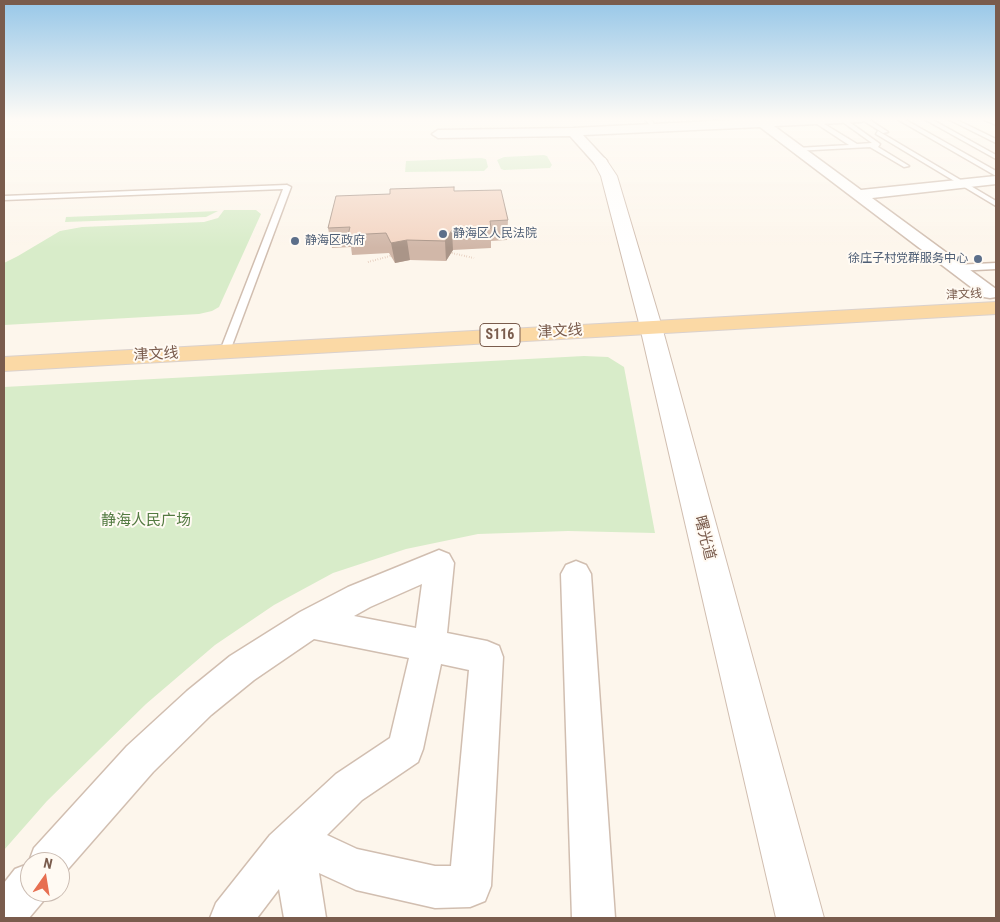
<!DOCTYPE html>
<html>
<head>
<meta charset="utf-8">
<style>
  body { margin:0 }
  #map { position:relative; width:1000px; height:922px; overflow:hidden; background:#fdf6ec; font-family:"Roboto Condensed",sans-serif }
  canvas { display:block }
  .frame { position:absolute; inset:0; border:5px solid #7a5c4d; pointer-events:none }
  .north { position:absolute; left:20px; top:852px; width:50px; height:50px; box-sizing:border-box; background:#fffaf3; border:1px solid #cabbb1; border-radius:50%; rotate:13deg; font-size:14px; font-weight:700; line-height:20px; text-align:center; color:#7a5c4d }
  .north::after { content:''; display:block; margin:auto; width:18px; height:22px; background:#e76f51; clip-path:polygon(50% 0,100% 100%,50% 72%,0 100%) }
</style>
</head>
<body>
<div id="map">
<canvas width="1000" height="922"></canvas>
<div class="frame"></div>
<div class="north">N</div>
</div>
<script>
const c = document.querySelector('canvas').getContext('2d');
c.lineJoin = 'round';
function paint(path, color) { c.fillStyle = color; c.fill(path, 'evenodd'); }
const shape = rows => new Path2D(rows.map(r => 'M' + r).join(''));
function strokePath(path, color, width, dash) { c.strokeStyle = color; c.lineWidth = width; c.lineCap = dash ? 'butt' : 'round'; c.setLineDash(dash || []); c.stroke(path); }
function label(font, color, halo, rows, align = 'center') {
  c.font = font + ' "Roboto Condensed","Noto Sans SC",sans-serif'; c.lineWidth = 4; c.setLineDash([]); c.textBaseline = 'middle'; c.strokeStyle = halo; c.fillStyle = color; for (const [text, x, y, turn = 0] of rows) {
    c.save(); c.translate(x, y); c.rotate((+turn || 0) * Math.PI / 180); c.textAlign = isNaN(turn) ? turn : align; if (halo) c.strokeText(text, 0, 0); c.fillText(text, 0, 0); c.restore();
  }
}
const green = shape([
  [544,155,547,156,552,165,550,168,504,170,501,169,497,160,504,157],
  [481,158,486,159,488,167,484,171,405,172,406,161],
  [224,210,256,210,261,214,219,307,212,311,199,314,4,325,4,263,18,256,60,231,82,227,204,222,218,218],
  [218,211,206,217,65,222,66,217],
  [584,356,608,357,624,367,655,533,568,531,478,534,406,549,333,573,274,605,215,645,146,704,47,801,4,850,4,387]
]);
const path = shape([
  [447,252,474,258],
  [368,262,394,255]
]);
const service = shape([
  [645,119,651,119,657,129,653,129,645,119],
  [816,119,857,144,872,143,840,120,845,119,880,144,878,147,909,166,904,167,870,147,795,151,794,150,797,148,849,145,814,122,816,119],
  [861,119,868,119,888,132,883,133,861,119],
  [897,119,904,119,996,171,996,176,897,119],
  [924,119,931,119,996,155,996,159,924,119],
  [948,119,955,119,996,139,996,143,948,119],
  [984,119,996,121,996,125,985,120,984,119],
  [878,131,996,201,996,206,876,134,878,131],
  [287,185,291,187,230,351,225,354,220,351,283,189,4,200,4,196,287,185],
  [996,263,996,269,955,271,951,268,955,265,996,263]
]);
const minor = shape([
  [753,119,867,119,861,122,774,126,861,190,996,176,996,184,872,198,996,289,996,297,990,298,984,297,760,127,583,135,607,161,600,165,595,164,570,136,438,138,432,134,438,130,573,128,753,119],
  [439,550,449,554,454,563,447,633,487,641,499,646,503,657,491,886,485,901,470,907,435,908,356,890,319,873,326,918,284,918,279,889,257,918,210,918,216,903,270,835,336,774,390,738,409,658,314,639,254,680,211,715,153,772,62,876,60,877,60,862,30,862,30,892,48,892,45,899,29,918,4,918,4,883,15,869,28,864,34,848,127,746,187,691,230,656,300,612,348,587,439,550],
  [422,584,416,628,354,616,370,607,422,584],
  [441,664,469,670,451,866,435,866,357,849,327,835,362,800,418,762,423,749,441,664],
  [576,561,586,565,591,574,615,918,572,918,561,574,566,565,576,561]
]);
const tertiary = shape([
  [600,157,605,158,617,176,662,327,824,918,776,918,640,327,601,176,593,161,595,158,600,157]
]);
const primary = shape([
  [996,302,996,314,4,371,4,357,996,302]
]);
const wall = shape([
  [454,191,508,220,507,240,491,241,491,248,453,250,446,261,410,260,395,263,389,253,352,255,351,247,332,248,328,228]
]);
const shadedWall = shape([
  [452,230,453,250,446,261,445,241],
  [407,240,410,260,395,263,391,243]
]);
const building = shape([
  [454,187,454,191,501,190,508,220,490,221,491,228,452,230,445,241,407,240,391,243,386,233,348,235,350,227,328,228,336,196,390,194,390,189,454,187]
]);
const markers = [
  [443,234,5,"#5c6f8a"],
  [295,241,5,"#5c6f8a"],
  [978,259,5,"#5c6f8a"]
];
const farServicenames = [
  ["静海区人民法院",453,234],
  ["静海区政府",305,241],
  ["徐庄子村党群服务中心",968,259,"right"]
];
const farStreetnames = [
  ["津文线",964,295,-3]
];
const shields = [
  [500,335,40]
];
const shieldNames = [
  ["S116",500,335]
];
const streetNames = [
  ["津文线",560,332,-3],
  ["津文线",156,355,-3],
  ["曙光道",704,538,76]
];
const parkNames = [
  ["静海人民广场",146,521]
];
paint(green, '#d8ecc9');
strokePath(service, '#d1beb0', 3);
strokePath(minor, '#d1beb0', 3);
strokePath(tertiary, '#d1beb0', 2);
strokePath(primary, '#dad1cd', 2);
strokePath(path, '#d9b8a5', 2, [0.5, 2]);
paint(service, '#fff');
paint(minor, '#fff');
paint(tertiary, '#fff');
paint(primary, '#fbd9a5');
paint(wall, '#d1b7a8');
paint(shadedWall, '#aa9588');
paint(building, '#f3d5c3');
strokePath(building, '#aa9588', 1);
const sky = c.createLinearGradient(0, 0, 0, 248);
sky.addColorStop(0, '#97c7e8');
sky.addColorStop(0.48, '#fefbf6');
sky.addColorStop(1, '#fefbf600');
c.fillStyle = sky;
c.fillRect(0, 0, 1000, 248);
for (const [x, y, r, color] of markers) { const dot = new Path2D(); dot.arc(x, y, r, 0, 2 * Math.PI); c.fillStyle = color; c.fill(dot); strokePath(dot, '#fffaf3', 2); }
label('12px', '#4e5e75', '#fffaf3', farServicenames, 'left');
label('12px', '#7a5c4d', '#fffaf3', farStreetnames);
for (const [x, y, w] of shields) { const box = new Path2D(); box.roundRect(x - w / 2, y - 11.5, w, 23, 4); c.fillStyle = '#fffaf3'; c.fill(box); strokePath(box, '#7a5c4d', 1); }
label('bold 14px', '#7a5c4d', null, shieldNames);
label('15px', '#7a5c4d', '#fffaf3', streetNames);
label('15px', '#537a41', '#fffaf3', parkNames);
</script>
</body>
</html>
